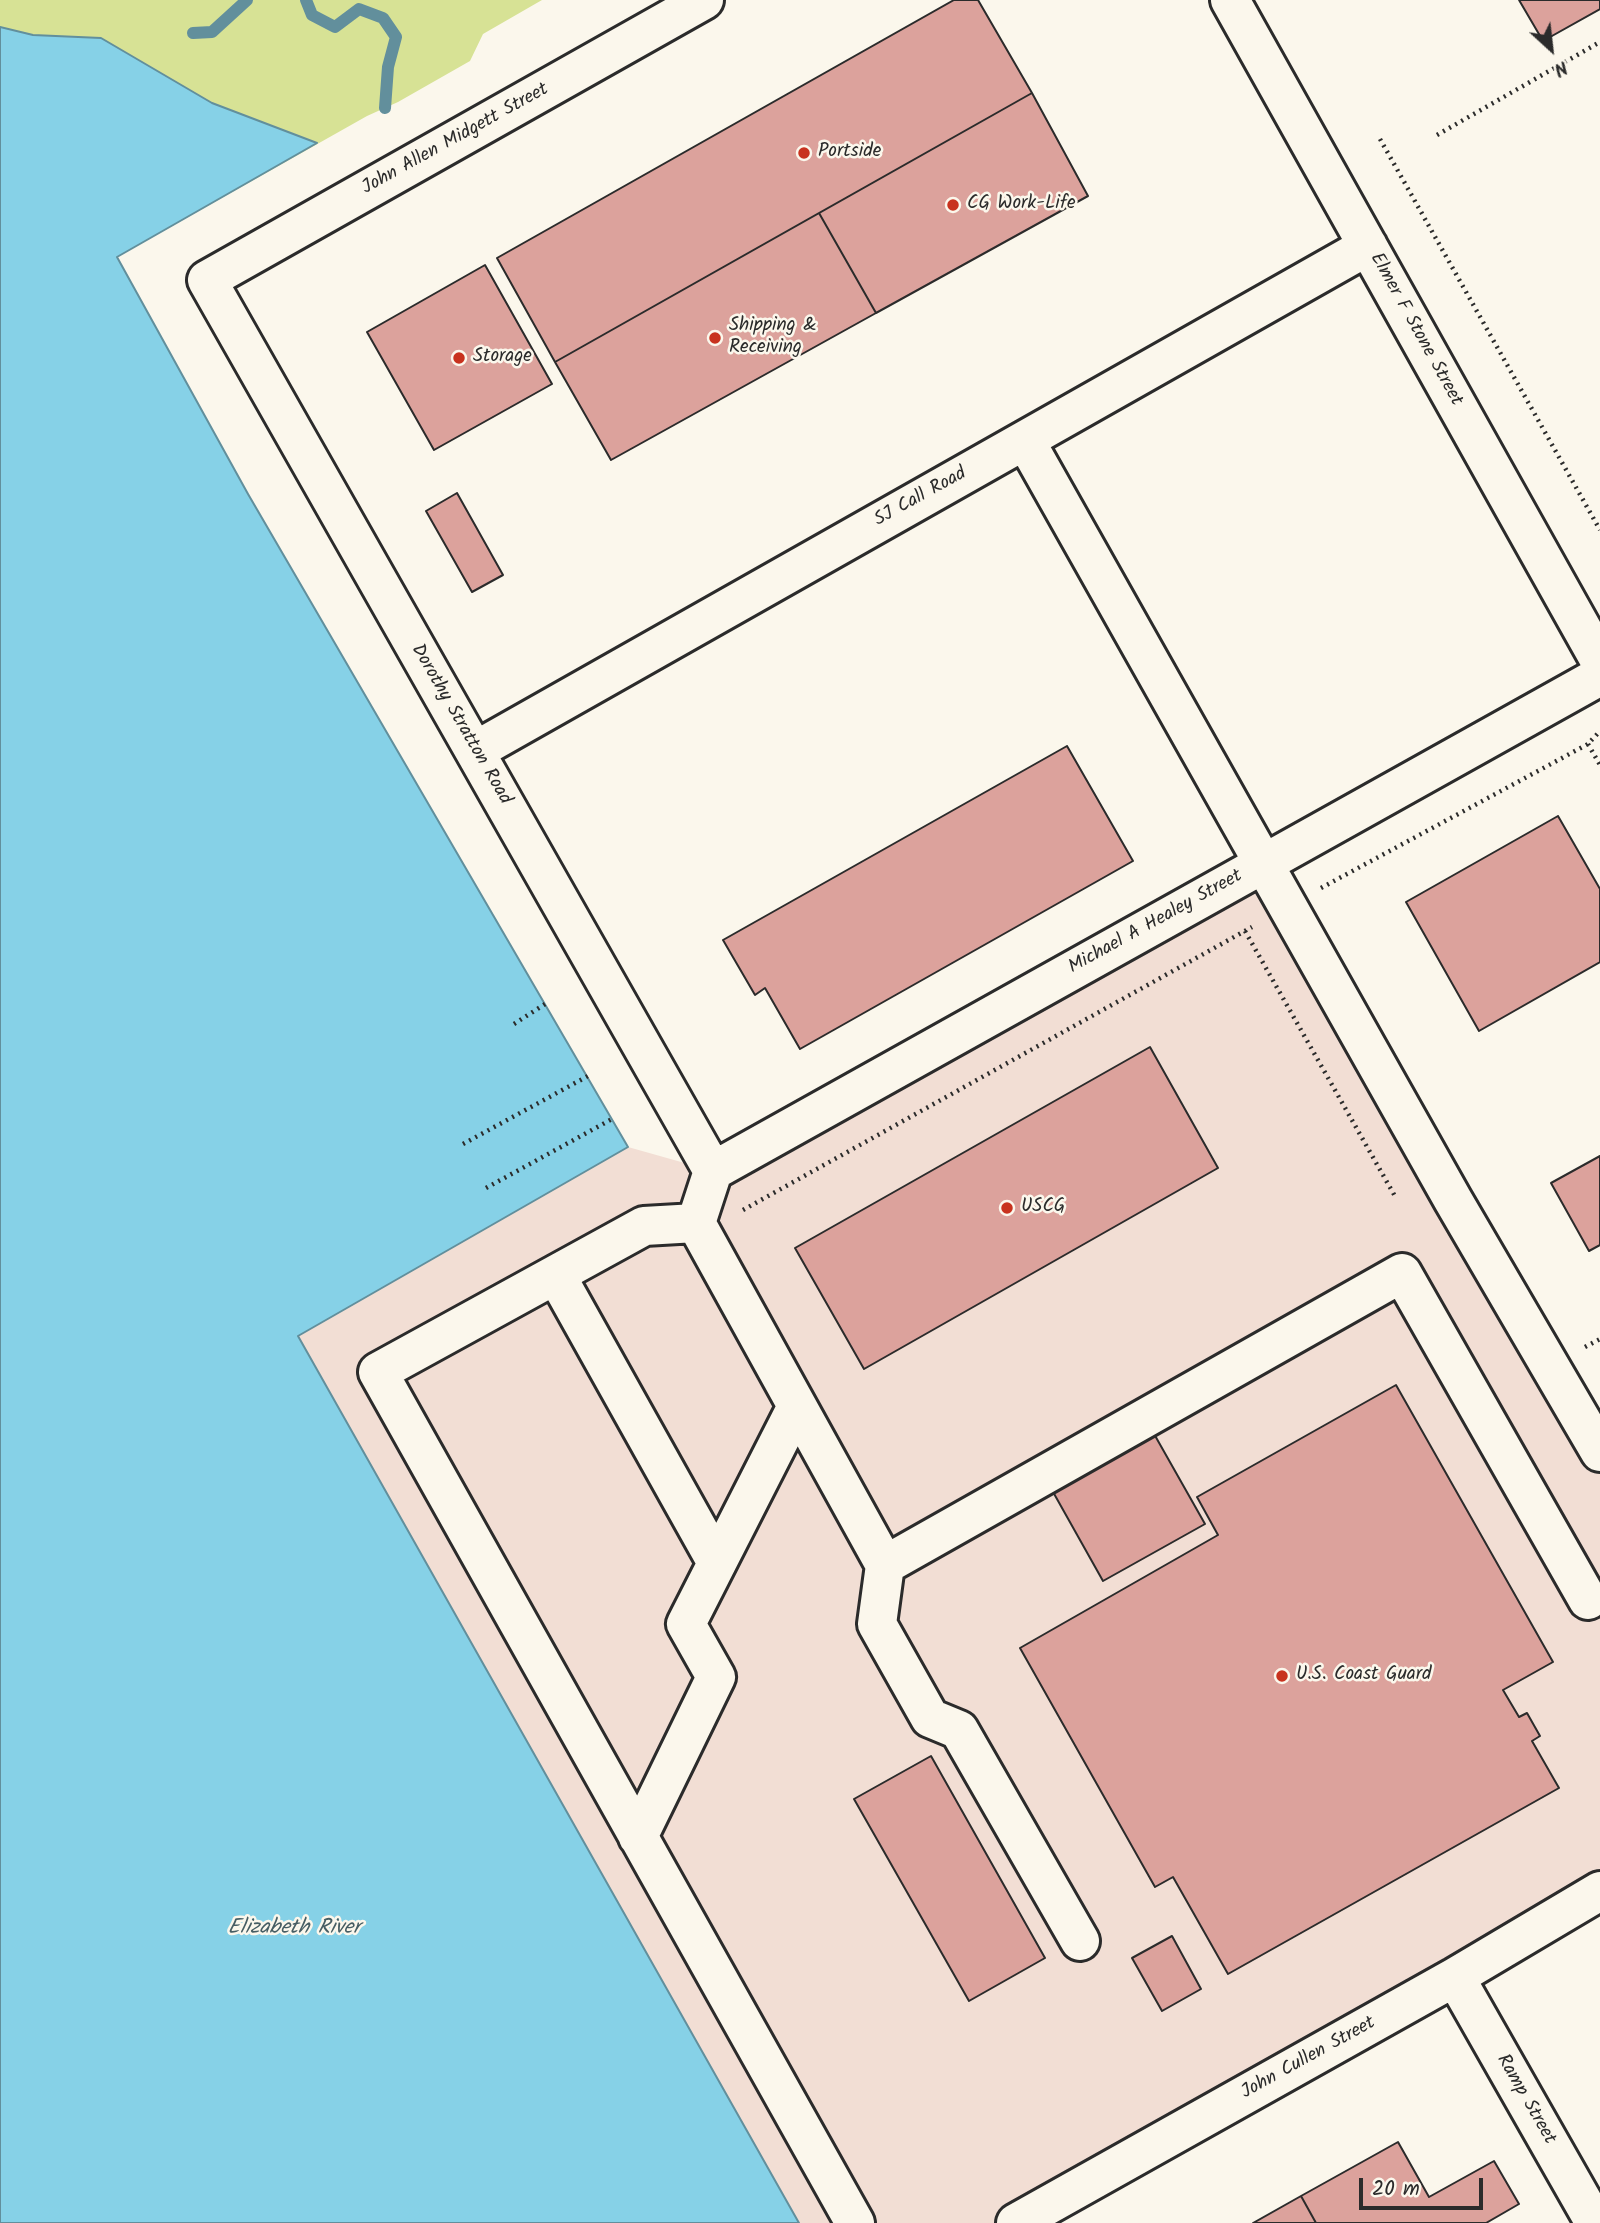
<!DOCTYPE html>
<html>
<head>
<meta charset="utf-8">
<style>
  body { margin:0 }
  #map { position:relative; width:1600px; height:2223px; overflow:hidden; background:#fbf7ec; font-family:Kalam,sans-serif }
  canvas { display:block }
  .north { position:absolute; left:1516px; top:14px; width:70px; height:70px; -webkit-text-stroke:5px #fbf7ec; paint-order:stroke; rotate:153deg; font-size:19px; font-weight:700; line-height:28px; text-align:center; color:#2b2b2b }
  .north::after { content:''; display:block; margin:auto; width:24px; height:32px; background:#2b2b2b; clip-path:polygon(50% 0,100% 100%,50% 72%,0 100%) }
  .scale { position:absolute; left:1359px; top:2178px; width:124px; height:32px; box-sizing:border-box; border:4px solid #2b2b2b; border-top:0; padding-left:9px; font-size:21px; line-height:24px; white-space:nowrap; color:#2b2b2b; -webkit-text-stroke:5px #fbf7ec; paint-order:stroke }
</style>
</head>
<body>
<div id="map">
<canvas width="1600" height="2223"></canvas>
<div class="north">N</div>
<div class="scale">20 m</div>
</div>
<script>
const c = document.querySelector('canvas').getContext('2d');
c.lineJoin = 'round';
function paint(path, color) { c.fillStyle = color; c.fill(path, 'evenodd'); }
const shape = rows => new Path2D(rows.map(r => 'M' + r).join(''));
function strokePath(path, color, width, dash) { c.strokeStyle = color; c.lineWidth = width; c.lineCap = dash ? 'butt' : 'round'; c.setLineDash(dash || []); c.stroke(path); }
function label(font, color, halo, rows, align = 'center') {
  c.font = font + ' Kalam,sans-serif'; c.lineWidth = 5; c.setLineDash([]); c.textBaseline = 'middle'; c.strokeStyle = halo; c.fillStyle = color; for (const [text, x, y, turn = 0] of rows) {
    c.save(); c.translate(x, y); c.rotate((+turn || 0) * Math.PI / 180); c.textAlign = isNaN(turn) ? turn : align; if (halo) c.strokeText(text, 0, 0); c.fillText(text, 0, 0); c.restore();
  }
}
const built = shape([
  [1262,863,1600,1459,1600,1891,1016,2223,799,2223,298,1336,628,1147,713,1171]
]);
const green = shape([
  [0,0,542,0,483,34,470,61,398,102,367,116,117,257,0,152]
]);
const water = shape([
  [0,27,33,35,101,38,212,103,317,143,117,257,248,494,628,1147,298,1336,799,2223,0,2223,0,27]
]);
const stream = shape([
  [306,0,312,15,335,27,359,9,383,18,396,37,388,67,385,108],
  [193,33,212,32,247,0]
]);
const building = shape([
  [954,0,978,0,1032,93,555,362,497,258,954,0],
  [1519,0,1600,0,1600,9,1543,41,1519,0],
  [1032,93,1088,196,876,313,819,213,1032,93],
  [819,213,876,313,611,460,555,362,819,213],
  [485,265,552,384,434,450,367,332,485,265],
  [457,493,503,575,472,592,426,511,457,493],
  [1067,746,1133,861,800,1049,765,988,755,995,723,940,1067,746],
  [1558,816,1600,889,1600,962,1479,1031,1406,902,1558,816],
  [1150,1047,1218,1168,864,1369,795,1248,1150,1047],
  [1600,1156,1600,1245,1589,1251,1551,1183,1600,1156],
  [1396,1385,1553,1662,1503,1690,1519,1717,1527,1713,1540,1736,1532,1741,1559,1788,1228,1974,1173,1877,1155,1887,1020,1648,1218,1535,1197,1497,1396,1385],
  [1149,1425,1205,1524,1103,1581,1048,1483,1149,1425],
  [931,1756,1045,1958,969,2001,854,1799,931,1756],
  [1172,1936,1201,1989,1162,2011,1132,1958,1172,1936],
  [1398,2142,1429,2197,1494,2161,1519,2204,1486,2223,1316,2223,1301,2196,1398,2142],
  [1301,2196,1316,2223,1253,2223,1301,2196]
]);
const path = shape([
  [1437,135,1600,42],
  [1380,139,1600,530],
  [1588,744,1600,765],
  [1321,888,1588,744,1600,731],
  [1245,931,1396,1198],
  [514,1024,545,1004],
  [463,1144,588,1076],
  [486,1188,612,1119],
  [743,1210,1252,927],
  [1585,1347,1600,1339]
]);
const minor = shape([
  [704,0,207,280,713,1171],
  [1230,0,1600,661],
  [1025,440,1453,1200,1600,1452],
  [475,751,1368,246],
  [713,1171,696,1223,885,1565,1402,1273,1588,1600],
  [713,1171,1600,676],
  [696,1223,644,1226,378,1372,855,2223],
  [556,1275,717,1563],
  [885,1565,877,1624,930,1718,959,1730,1080,1941],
  [638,1837,716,1677,686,1624,797,1406],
  [1455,1977,1595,2223],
  [1016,2223,1455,1977,1600,1891]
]);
const markers = [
  [804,153,7,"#c8321e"],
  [953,205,7,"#c8321e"],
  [715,338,7,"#c8321e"],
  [459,358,7,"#c8321e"],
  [1007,1208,7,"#c8321e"],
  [1282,1676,7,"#c8321e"]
];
const streetNames = [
  ["John Allen Midgett Street",456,140,-29],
  ["Elmer F Stone Street",1415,330,61],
  ["SJ Call Road",921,498,-29],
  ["Dorothy Stratton Road",460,725,60],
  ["Michael A Healey Street",1156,923,-29],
  ["John Cullen Street",1309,2059,-29],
  ["Ramp Street",1525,2100,60]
];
const poiNames = [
  ["Portside",818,153],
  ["CG Work-Life",967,205],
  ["Shipping &",729,327],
  ["Receiving",729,349],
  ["Storage",473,358],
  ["USCG",1021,1208],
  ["U.S. Coast Guard",1296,1676]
];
const waterNames = [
  ["Elizabeth River",294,1929]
];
paint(built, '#f2ded4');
paint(green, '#d7e295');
paint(water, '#86d1e7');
strokePath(water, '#628f9c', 2);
strokePath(stream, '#628f9c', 12);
paint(building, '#dca29c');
strokePath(building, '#2b2b2b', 2);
strokePath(minor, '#2b2b2b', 44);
strokePath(path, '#2b2b2b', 4.5, [2, 5]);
strokePath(minor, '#fbf7ec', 38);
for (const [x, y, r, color] of markers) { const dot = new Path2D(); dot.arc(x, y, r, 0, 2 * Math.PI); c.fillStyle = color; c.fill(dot); strokePath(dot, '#fbf7ec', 2.5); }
label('19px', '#2b2b2b', '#fbf7ec', streetNames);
label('19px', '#2b2b2b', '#fbf7ec', poiNames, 'left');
label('italic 21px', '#465d63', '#fbf7ec', waterNames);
</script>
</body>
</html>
